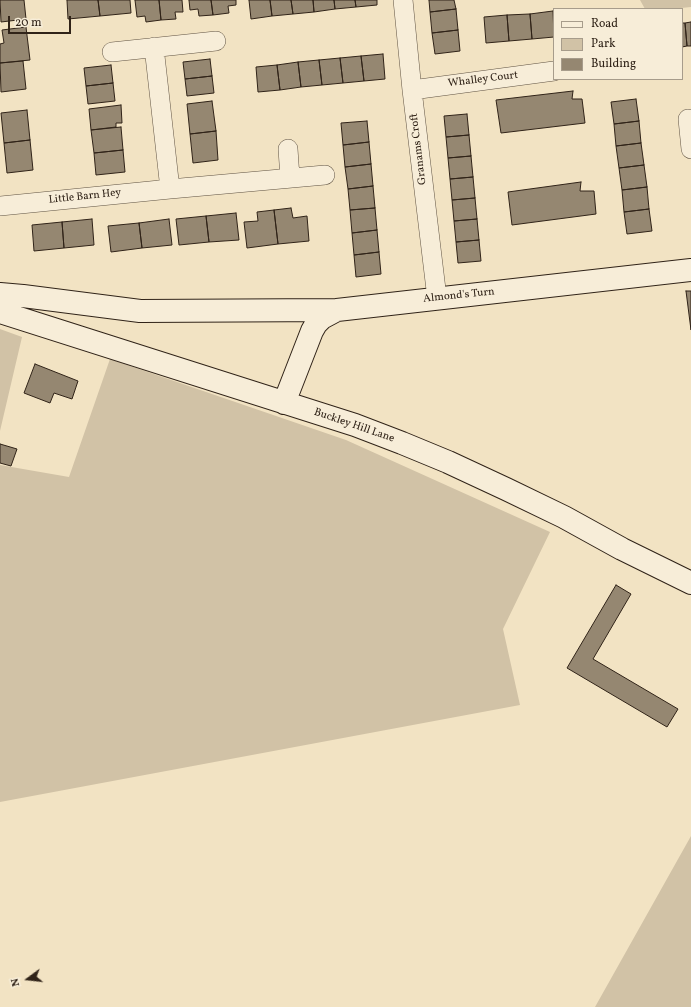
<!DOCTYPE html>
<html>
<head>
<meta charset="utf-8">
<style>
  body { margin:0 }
  #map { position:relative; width:691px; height:1007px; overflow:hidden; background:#f2e3c3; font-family:Vollkorn,serif }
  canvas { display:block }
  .legend { position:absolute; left:553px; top:8px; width:130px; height:72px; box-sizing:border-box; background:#f7edd8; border:1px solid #a79c8b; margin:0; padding:5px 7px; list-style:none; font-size:12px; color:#302318 }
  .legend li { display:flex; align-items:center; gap:8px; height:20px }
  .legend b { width:20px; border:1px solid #a79c8b }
  .north { position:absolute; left:8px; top:959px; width:40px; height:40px; -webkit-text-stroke:3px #f7edd8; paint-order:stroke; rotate:255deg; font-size:11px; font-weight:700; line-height:16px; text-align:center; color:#302318 }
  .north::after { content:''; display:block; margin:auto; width:14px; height:18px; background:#302318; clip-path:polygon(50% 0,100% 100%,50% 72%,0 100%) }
  .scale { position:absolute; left:8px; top:16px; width:63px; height:18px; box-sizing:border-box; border:2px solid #302318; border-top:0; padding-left:5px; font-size:12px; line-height:14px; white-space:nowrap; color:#302318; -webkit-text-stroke:3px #f7edd8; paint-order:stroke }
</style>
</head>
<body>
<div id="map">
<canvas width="691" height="1007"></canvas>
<ul class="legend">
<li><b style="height:5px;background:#f7edd8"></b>Road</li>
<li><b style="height:11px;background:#d1c2a6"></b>Park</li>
<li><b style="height:11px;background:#958771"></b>Building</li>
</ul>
<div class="north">N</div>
<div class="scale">20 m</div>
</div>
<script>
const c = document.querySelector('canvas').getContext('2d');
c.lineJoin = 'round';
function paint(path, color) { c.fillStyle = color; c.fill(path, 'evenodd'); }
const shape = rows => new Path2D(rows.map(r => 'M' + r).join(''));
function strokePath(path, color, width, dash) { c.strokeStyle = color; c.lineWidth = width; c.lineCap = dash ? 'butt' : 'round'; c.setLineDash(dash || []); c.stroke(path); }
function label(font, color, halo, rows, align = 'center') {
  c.font = font + ' Vollkorn,serif'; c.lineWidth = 3; c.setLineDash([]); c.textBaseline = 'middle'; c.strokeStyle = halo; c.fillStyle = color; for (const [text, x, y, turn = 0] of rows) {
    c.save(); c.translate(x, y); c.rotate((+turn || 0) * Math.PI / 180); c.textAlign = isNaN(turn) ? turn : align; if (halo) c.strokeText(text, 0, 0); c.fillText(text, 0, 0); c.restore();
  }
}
const green = shape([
  [640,0,691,0,691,7,671,9,645,9],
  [0,329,22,337,0,431],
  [110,359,346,440,550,532,503,629,520,705,0,802,0,465,69,477],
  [691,836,691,1007,595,1007]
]);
const building = shape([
  [0,0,24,0,26,19,1,22,0,0],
  [67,0,98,0,100,16,68,19,67,0],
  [98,0,130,0,131,13,100,16,98,0],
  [135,0,159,0,161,20,146,22,145,16,137,17,135,0],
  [159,0,182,0,183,12,175,12,176,19,161,20,159,0],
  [189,0,211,0,213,15,199,16,198,9,190,10,189,0],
  [211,0,236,0,236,5,228,6,229,13,213,15,211,0],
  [249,0,270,0,272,16,251,19,249,0],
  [270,0,291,0,293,14,272,16,270,0],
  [291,0,313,0,314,12,293,14,291,0],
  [313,0,334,0,335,9,314,12,313,0],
  [334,0,355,0,356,7,335,9,334,0],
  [355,0,377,0,377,5,356,7,355,0],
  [429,0,454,0,456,9,430,12,429,0],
  [456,9,458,30,432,33,430,12,456,9],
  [553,11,554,37,532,39,530,14,553,11],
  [530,14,532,39,509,41,507,15,530,14],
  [507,15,509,41,486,43,484,17,507,15],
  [691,22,691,46,687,46,685,23,691,22],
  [682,23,685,23,687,46,682,47,682,23],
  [26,27,30,60,0,63,0,44,4,43,2,30,26,27],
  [458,30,460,51,435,54,432,33,458,30],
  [383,54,385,79,364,81,361,56,383,54],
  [361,56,364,81,343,83,340,58,361,56],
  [340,58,343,83,322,85,319,60,340,58],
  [210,59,212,76,185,79,183,62,210,59],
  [319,60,322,85,301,87,298,62,319,60],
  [23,61,26,89,1,92,0,63,23,61],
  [298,62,301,87,280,90,277,65,298,62],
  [111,65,113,83,86,86,84,68,111,65],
  [277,65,280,90,258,92,256,67,277,65],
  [212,76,214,93,187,96,185,79,212,76],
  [113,83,115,101,88,104,86,86,113,83],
  [573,91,572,99,582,99,585,123,501,133,496,100,573,91],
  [636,99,639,121,614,124,611,102,636,99],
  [212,101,216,131,190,134,187,104,212,101],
  [121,105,122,123,116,123,116,127,91,130,89,109,121,105],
  [27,110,30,140,4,143,1,113,27,110],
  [467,114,469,135,446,137,444,116,467,114],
  [367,121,369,142,343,145,341,123,367,121],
  [639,121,641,143,616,146,614,124,639,121],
  [121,127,123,150,94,153,91,130,121,127],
  [216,131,218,160,193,163,190,134,216,131],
  [469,135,471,156,448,158,446,137,469,135],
  [30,140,33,170,7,173,4,143,30,140],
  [369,142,371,164,345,167,343,145,369,142],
  [641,143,644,165,619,168,616,146,641,143],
  [123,150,125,172,96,175,94,153,123,150],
  [471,156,473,177,450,179,448,158,471,156],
  [371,164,373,186,348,189,345,167,371,164],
  [644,165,647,187,622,190,619,168,644,165],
  [473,177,475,198,452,200,450,179,473,177],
  [581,182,580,191,594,191,596,214,512,225,508,192,581,182],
  [373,186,375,208,350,210,348,189,373,186],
  [647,187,649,209,624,212,622,190,647,187],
  [475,198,477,219,454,221,452,200,475,198],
  [291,208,293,218,307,216,309,241,278,244,274,210,291,208],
  [375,208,377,230,352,233,350,210,375,208],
  [649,209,652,231,627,234,624,212,649,209],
  [274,210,278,244,247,248,244,222,258,221,257,212,274,210],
  [236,213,239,240,209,242,206,216,236,213],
  [206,216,209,242,179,245,176,219,206,216],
  [92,219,94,245,64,248,62,222,92,219],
  [169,219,172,245,142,248,139,223,169,219],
  [477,219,479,240,456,242,454,221,477,219],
  [62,222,64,248,34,251,32,225,62,222],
  [139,223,142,248,111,252,108,226,139,223],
  [377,230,379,252,354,255,352,233,377,230],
  [479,240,481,261,458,263,456,242,479,240],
  [379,252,381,274,356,277,354,255,379,252],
  [686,291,691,291,691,330,686,291],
  [35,364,78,381,72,399,54,393,50,403,24,393,35,364],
  [0,444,17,449,11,466,0,463,0,444],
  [616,585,631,594,593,659,678,709,667,727,567,668,616,585]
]);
const street = shape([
  [403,0,412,90,437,298],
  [154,47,170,189],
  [112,52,216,41],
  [412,90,554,71],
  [688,119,691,149],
  [288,149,290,178],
  [0,206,170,189,325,175]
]);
const secondary = shape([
  [0,294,23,296,140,311,337,310],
  [0,312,355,425,402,443,448,462,506,489,564,517,622,549,691,583],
  [284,403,312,331,316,324,322,318,337,310,691,270]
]);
const streetNames = [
  ["Whalley Court",483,80,-7],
  ["Granams Croft",419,149,-97],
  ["Little Barn Hey",85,197,-6],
  ["Almond's Turn",459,296,-6],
  ["Buckley Hill Lane",354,426,19]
];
paint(green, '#d1c2a6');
paint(building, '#958771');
strokePath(building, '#302318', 1);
strokePath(street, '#605343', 20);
strokePath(secondary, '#302318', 24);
strokePath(street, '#f7edd8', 19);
strokePath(secondary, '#f7edd8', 22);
label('11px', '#302318', '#f7edd8', streetNames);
</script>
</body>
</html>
